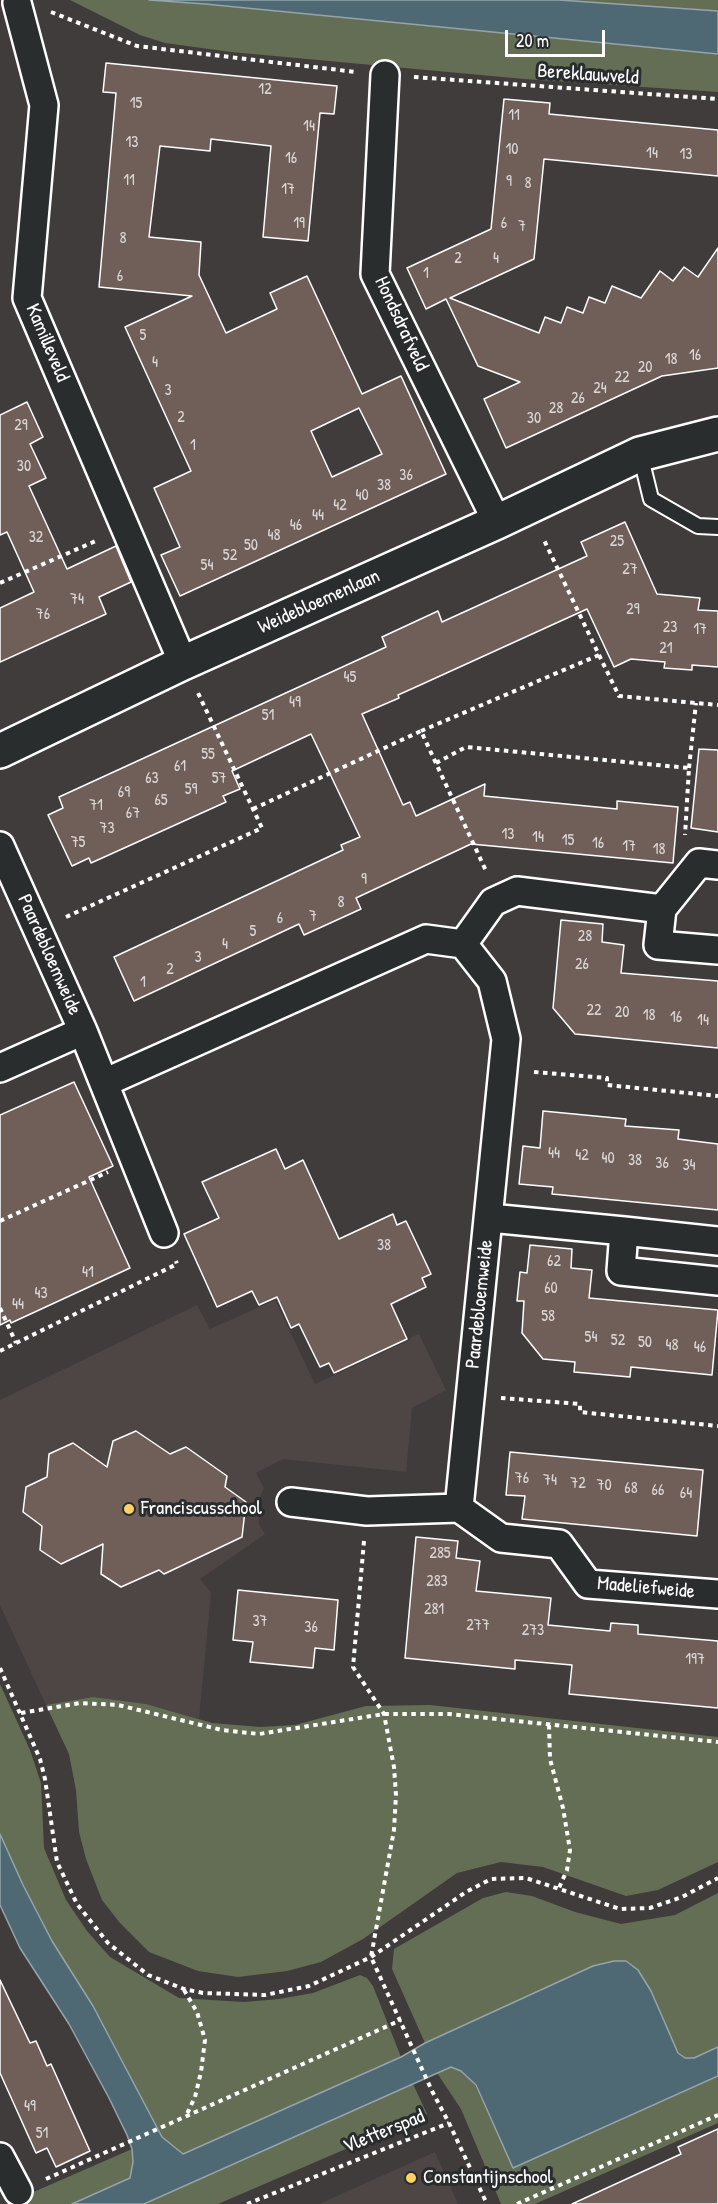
<!DOCTYPE html>
<html>
<head>
<meta charset="utf-8">
<style>
  body { margin:0 }
  #map { position:relative; width:718px; height:2204px; overflow:hidden; background:#3f3c3b; font-family:"Patrick Hand",sans-serif }
  canvas { display:block }
  .scale { position:absolute; left:505px; top:30px; width:100px; height:27px; box-sizing:border-box; border:3px solid #fff; border-top:0; padding-left:8px; font-size:18px; line-height:21px; white-space:nowrap; color:#fff; -webkit-text-stroke:4px #2a2d2e; paint-order:stroke }
</style>
</head>
<body>
<div id="map">
<canvas width="718" height="2204"></canvas>
<div class="scale">20 m</div>
</div>
<script>
const c = document.querySelector('canvas').getContext('2d');
c.lineJoin = 'round';
function paint(path, color) { c.fillStyle = color; c.fill(path, 'evenodd'); }
const shape = rows => new Path2D(rows.map(r => 'M' + r).join(''));
function strokePath(path, color, width, dash) { c.strokeStyle = color; c.lineWidth = width; c.lineCap = dash ? 'butt' : 'round'; c.setLineDash(dash || []); c.stroke(path); }
function label(font, color, halo, rows, align = 'center') {
  c.font = font + ' "Patrick Hand",sans-serif'; c.lineWidth = 6; c.setLineDash([]); c.textBaseline = 'middle'; c.strokeStyle = halo; c.fillStyle = color; for (const [text, x, y, turn = 0] of rows) {
    c.save(); c.translate(x, y); c.rotate((+turn || 0) * Math.PI / 180); c.textAlign = isNaN(turn) ? turn : align; if (halo) c.strokeText(text, 0, 0); c.fillText(text, 0, 0); c.restore();
  }
}
const built = shape([
  [275,1300,315,1384,410,1340,411,1337,419,1334,446,1390,412,1408,406,1472,283,1459,256,1473,264,1488,257,1503,259,1524,265,1534,200,1579,211,1593,199,1719,146,1704,93,1697,46,1705,0,1605,0,1400,197,1305,210,1329],
  [435,2152,458,2204,319,2204]
]);
const green = shape([
  [70,0,149,0,205,4,718,54,718,92,524,79,231,52,165,43,140,35],
  [559,0,718,0,718,11,565,1],
  [0,1684,30,1750,41,1783,44,1848,66,1900,87,1931,110,1957,179,1998,244,2002,279,1999,313,1993,360,1975,367,1978,373,1986,401,2057,183,2154,162,2137,93,2006,52,1941,23,1885,0,1834],
  [93,1697,146,1704,212,1723,260,1727,295,1725,366,1706,430,1705,718,1737,718,1862,658,1890,626,1896,543,1867,501,1862,457,1873,363,1939,321,1962,287,1971,238,1977,198,1971,149,1952,120,1923,102,1900,86,1859,79,1832,76,1790,69,1754,46,1705],
  [506,1892,532,1896,575,1912,621,1924,675,1915,718,1893,718,2047,694,2058,685,2058,678,2053,651,1992,626,1961,614,1961,593,1966,425,2043,392,1969,394,1949,483,1898],
  [451,2067,461,2071,475,2085,513,2168,718,2076,718,2123,535,2204,501,2204,461,2109,437,2073],
  [413,2084,427,2114,218,2204,144,2204],
  [132,2149,133,2162,130,2178,72,2204,6,2204]
]);
const water = shape([
  [149,0,559,0,718,11,718,54,205,4,149,0],
  [0,1834,23,1885,52,1941,93,2006,162,2137,183,2154,401,2057,425,2043,593,1966,614,1961,626,1961,638,1970,651,1991,678,2053,685,2058,694,2058,718,2047,718,2076,513,2168,476,2085,461,2071,451,2067,144,2204,72,2204,130,2178,133,2162,132,2149,127,2135,109,2098,69,2024,20,1948,0,1905,0,1834]
]);
const building = shape([
  [106,63,337,86,334,114,320,113,308,241,263,237,271,146,211,139,210,151,160,146,149,237,201,242,199,275,226,333,277,309,270,293,307,276,362,394,401,376,446,474,180,596,161,555,180,547,154,488,191,471,125,327,192,296,99,287,116,93,103,92,106,63],
  [359,408,382,454,332,477,311,431,359,408],
  [504,99,550,103,549,114,718,130,718,176,544,159,534,259,450,298,539,333,545,317,561,323,567,307,583,313,589,297,605,303,612,286,641,298,660,271,673,281,684,267,698,277,718,248,718,368,662,376,506,448,484,399,520,382,478,366,446,299,426,309,407,268,491,229,504,99],
  [27,402,43,437,30,444,46,478,29,486,67,569,116,546,131,582,99,597,106,614,0,662,0,608,34,592,7,532,0,535,0,415,27,402],
  [625,522,657,594,700,598,698,610,718,611,718,667,692,665,692,670,664,668,665,662,631,659,614,667,587,609,418,686,398,695,399,698,362,714,403,805,410,802,416,816,485,784,484,796,617,809,617,801,678,807,673,863,471,844,356,898,361,909,304,935,299,924,134,1001,114,957,343,850,341,845,360,837,311,734,232,771,240,789,223,796,226,802,91,863,89,858,72,866,48,815,63,808,59,797,386,647,382,637,438,611,442,622,587,556,581,542,625,522],
  [699,749,718,750,718,832,691,828,699,749],
  [561,920,603,924,602,942,624,945,621,973,718,981,718,1048,575,1034,553,1008,561,920],
  [74,1082,113,1166,89,1177,130,1268,11,1323,10,1320,0,1325,0,1115,74,1082],
  [543,1111,626,1119,625,1126,679,1130,678,1139,718,1144,718,1210,552,1194,553,1187,519,1184,523,1146,540,1148,543,1111],
  [276,1149,285,1169,303,1160,339,1239,393,1214,397,1225,406,1221,431,1274,422,1278,426,1287,391,1304,407,1339,334,1373,329,1363,320,1367,299,1324,291,1328,277,1297,259,1305,252,1291,217,1307,184,1234,219,1218,202,1182,276,1149],
  [530,1245,572,1249,571,1268,592,1270,589,1298,718,1310,712,1375,631,1367,630,1377,574,1372,575,1362,543,1359,522,1333,524,1301,517,1301,520,1272,527,1273,530,1245],
  [136,1431,170,1454,186,1447,227,1476,225,1487,246,1502,242,1537,164,1574,159,1570,121,1587,101,1574,103,1544,61,1564,40,1550,42,1526,23,1512,26,1487,47,1477,49,1454,73,1443,107,1467,113,1441,136,1431],
  [510,1452,703,1470,697,1536,522,1519,525,1496,506,1495,510,1452],
  [416,1537,458,1541,456,1558,480,1561,476,1591,551,1598,548,1625,610,1631,611,1623,638,1625,638,1634,718,1641,718,1708,569,1694,572,1665,515,1660,515,1669,405,1658,416,1537],
  [238,1590,338,1600,334,1650,315,1648,313,1668,250,1662,253,1642,233,1640,238,1590],
  [0,1980,30,2043,36,2041,47,2066,51,2064,90,2151,56,2167,47,2148,36,2153,0,2073,0,1980],
  [718,2129,718,2204,572,2204,681,2154,678,2147,718,2129]
]);
const path = shape([
  [51,12,137,46,356,72],
  [414,77,718,99],
  [0,583,98,540],
  [599,655,619,696,718,705],
  [421,731,599,655,543,538],
  [436,763,466,747,689,768,685,835],
  [689,768,696,703],
  [253,809,421,731,487,873],
  [66,917,262,828,198,693],
  [534,1072,607,1078,607,1085,718,1096],
  [0,1221,108,1172],
  [0,1308,16,1343],
  [0,1351,177,1264,176,1261],
  [501,1398,580,1404,580,1412,718,1426],
  [364,1541,353,1667,384,1714,394,1767,396,1795,394,1830,371,1957,432,2091,449,2123,487,2204],
  [0,1668,40,1759,45,1779,57,1862,77,1904,108,1943,148,1975,184,1989,203,1993,265,1995,309,1986,371,1957,466,1892,491,1879,526,1878,620,1909,650,1908,682,1897,718,1878],
  [21,1713,80,1703,118,1705,222,1730,259,1734,384,1714,449,1714,718,1742],
  [549,1725,550,1759,563,1808,570,1850,567,1870,558,1890],
  [184,1990,197,2012,205,2040,201,2072,195,2097,186,2116],
  [46,2179,401,2020],
  [247,2204,449,2123],
  [517,2204,718,2115]
]);
const lane = shape([
  [640,454,651,499,698,526,718,527]
]);
const street = shape([
  [17,3,44,105,27,298,183,663],
  [385,75,375,274,497,522],
  [0,846,83,1031,164,1233],
  [718,865,699,863,662,909,658,945,718,950],
  [463,944,493,902,517,891,662,909],
  [0,1068,83,1031],
  [104,1083,426,939,463,944,492,981,506,1039,459,1508,367,1511,291,1502],
  [490,1218,624,1231,621,1271,718,1281],
  [624,1231,718,1241],
  [459,1508,501,1538,559,1544,588,1584,718,1594],
  [0,2157,18,2191]
]);
const secondary = shape([
  [0,751,183,663,497,522,640,454,718,434]
]);
const markers = [
  [129,1509,6,"#ffd166"],
  [411,2178,6,"#ffd166"]
];
const numberNames = [
  ["12",265,90],
  ["15",136,104],
  ["11",514,116],
  ["14",309,127],
  ["13",132,143],
  ["10",512,150],
  ["14",652,154],
  ["13",686,155],
  ["16",291,159],
  ["11",129,181],
  ["9",509,182],
  ["8",528,184],
  ["17",288,190],
  ["19",299,224],
  ["6",504,224],
  ["7",522,227],
  ["8",123,239],
  ["2",458,259],
  ["4",496,259],
  ["1",426,274],
  ["6",120,277],
  ["5",143,336],
  ["16",695,356],
  ["18",671,360],
  ["4",155,363],
  ["20",645,368],
  ["22",622,378],
  ["24",600,389],
  ["3",168,391],
  ["26",578,399],
  ["28",556,409],
  ["2",181,418],
  ["30",534,419],
  ["29",21,426],
  ["1",193,446],
  ["30",24,467],
  ["36",406,476],
  ["38",384,486],
  ["40",362,496],
  ["42",340,506],
  ["44",318,516],
  ["46",296,526],
  ["48",274,536],
  ["32",36,538],
  ["25",617,542],
  ["50",251,546],
  ["52",230,556],
  ["54",207,566],
  ["27",630,570],
  ["74",77,600],
  ["29",633,610],
  ["76",43,615],
  ["23",670,628],
  ["17",700,630],
  ["21",666,649],
  ["45",350,678],
  ["49",295,703],
  ["51",268,716],
  ["55",208,755],
  ["61",180,767],
  ["63",152,779],
  ["57",219,779],
  ["59",191,790],
  ["69",124,793],
  ["65",161,801],
  ["71",96,806],
  ["67",133,814],
  ["73",107,829],
  ["13",508,835],
  ["14",538,838],
  ["15",568,841],
  ["75",78,843],
  ["16",598,844],
  ["17",629,847],
  ["18",659,850],
  ["9",364,880],
  ["8",341,903],
  ["7",313,917],
  ["6",280,919],
  ["5",253,932],
  ["28",585,937],
  ["4",225,945],
  ["3",198,958],
  ["26",582,965],
  ["2",170,970],
  ["1",143,983],
  ["22",594,1011],
  ["20",622,1013],
  ["18",649,1016],
  ["16",676,1018],
  ["14",703,1021],
  ["44",554,1154],
  ["42",582,1156],
  ["40",608,1159],
  ["38",635,1161],
  ["36",662,1164],
  ["34",689,1166],
  ["38",384,1246],
  ["62",554,1262],
  ["41",88,1273],
  ["60",551,1289],
  ["43",41,1294],
  ["44",18,1305],
  ["58",548,1317],
  ["54",591,1338],
  ["52",618,1341],
  ["50",645,1343],
  ["48",672,1346],
  ["46",700,1348],
  ["76",522,1479],
  ["74",550,1481],
  ["72",578,1484],
  ["70",604,1486],
  ["68",631,1489],
  ["66",658,1491],
  ["64",686,1494],
  ["285",440,1554],
  ["283",437,1582],
  ["281",434,1610],
  ["37",260,1622],
  ["277",478,1626],
  ["36",311,1628],
  ["273",533,1631],
  ["197",695,1660],
  ["49",30,2107],
  ["51",42,2134]
];
const streetNames = [
  ["Bereklauwveld",588,75,4],
  ["Hondsdrafveld",401,324,65],
  ["Kamilleveld",47,343,67],
  ["Weidebloemenlaan",319,602,-24],
  ["Paardebloemweide",49,955,66],
  ["Paardebloemweide",480,1304,-84],
  ["Madeliefweide",646,1588,5],
  ["Vletterspad",384,2132,-22]
];
const poiNames = [
  ["Franciscusschool",141,1509],
  ["Constantijnschool",423,2178]
];
paint(built, '#4e4644');
paint(green, '#646e55');
paint(water, '#4e6973');
strokePath(water, '#95a5ab', 1.5);
paint(building, '#705e59');
strokePath(building, '#fff', 1.5);
strokePath(lane, '#fff', 18);
strokePath(street, '#fff', 32);
strokePath(secondary, '#fff', 38);
strokePath(path, '#fff', 4, [4.5, 4.5]);
strokePath(lane, '#2a2d2e', 14);
strokePath(street, '#2a2d2e', 27);
strokePath(secondary, '#2a2d2e', 33);
for (const [x, y, r, color] of markers) { const dot = new Path2D(); dot.arc(x, y, r, 0, 2 * Math.PI); c.fillStyle = color; c.fill(dot); strokePath(dot, '#2a2d2e', 2); }
label('16px', '#dbd7d6', null, numberNames);
label('20px', '#fff', '#2a2d2e', streetNames);
label('20px', '#fff', '#2a2d2e', poiNames, 'left');
</script>
</body>
</html>
